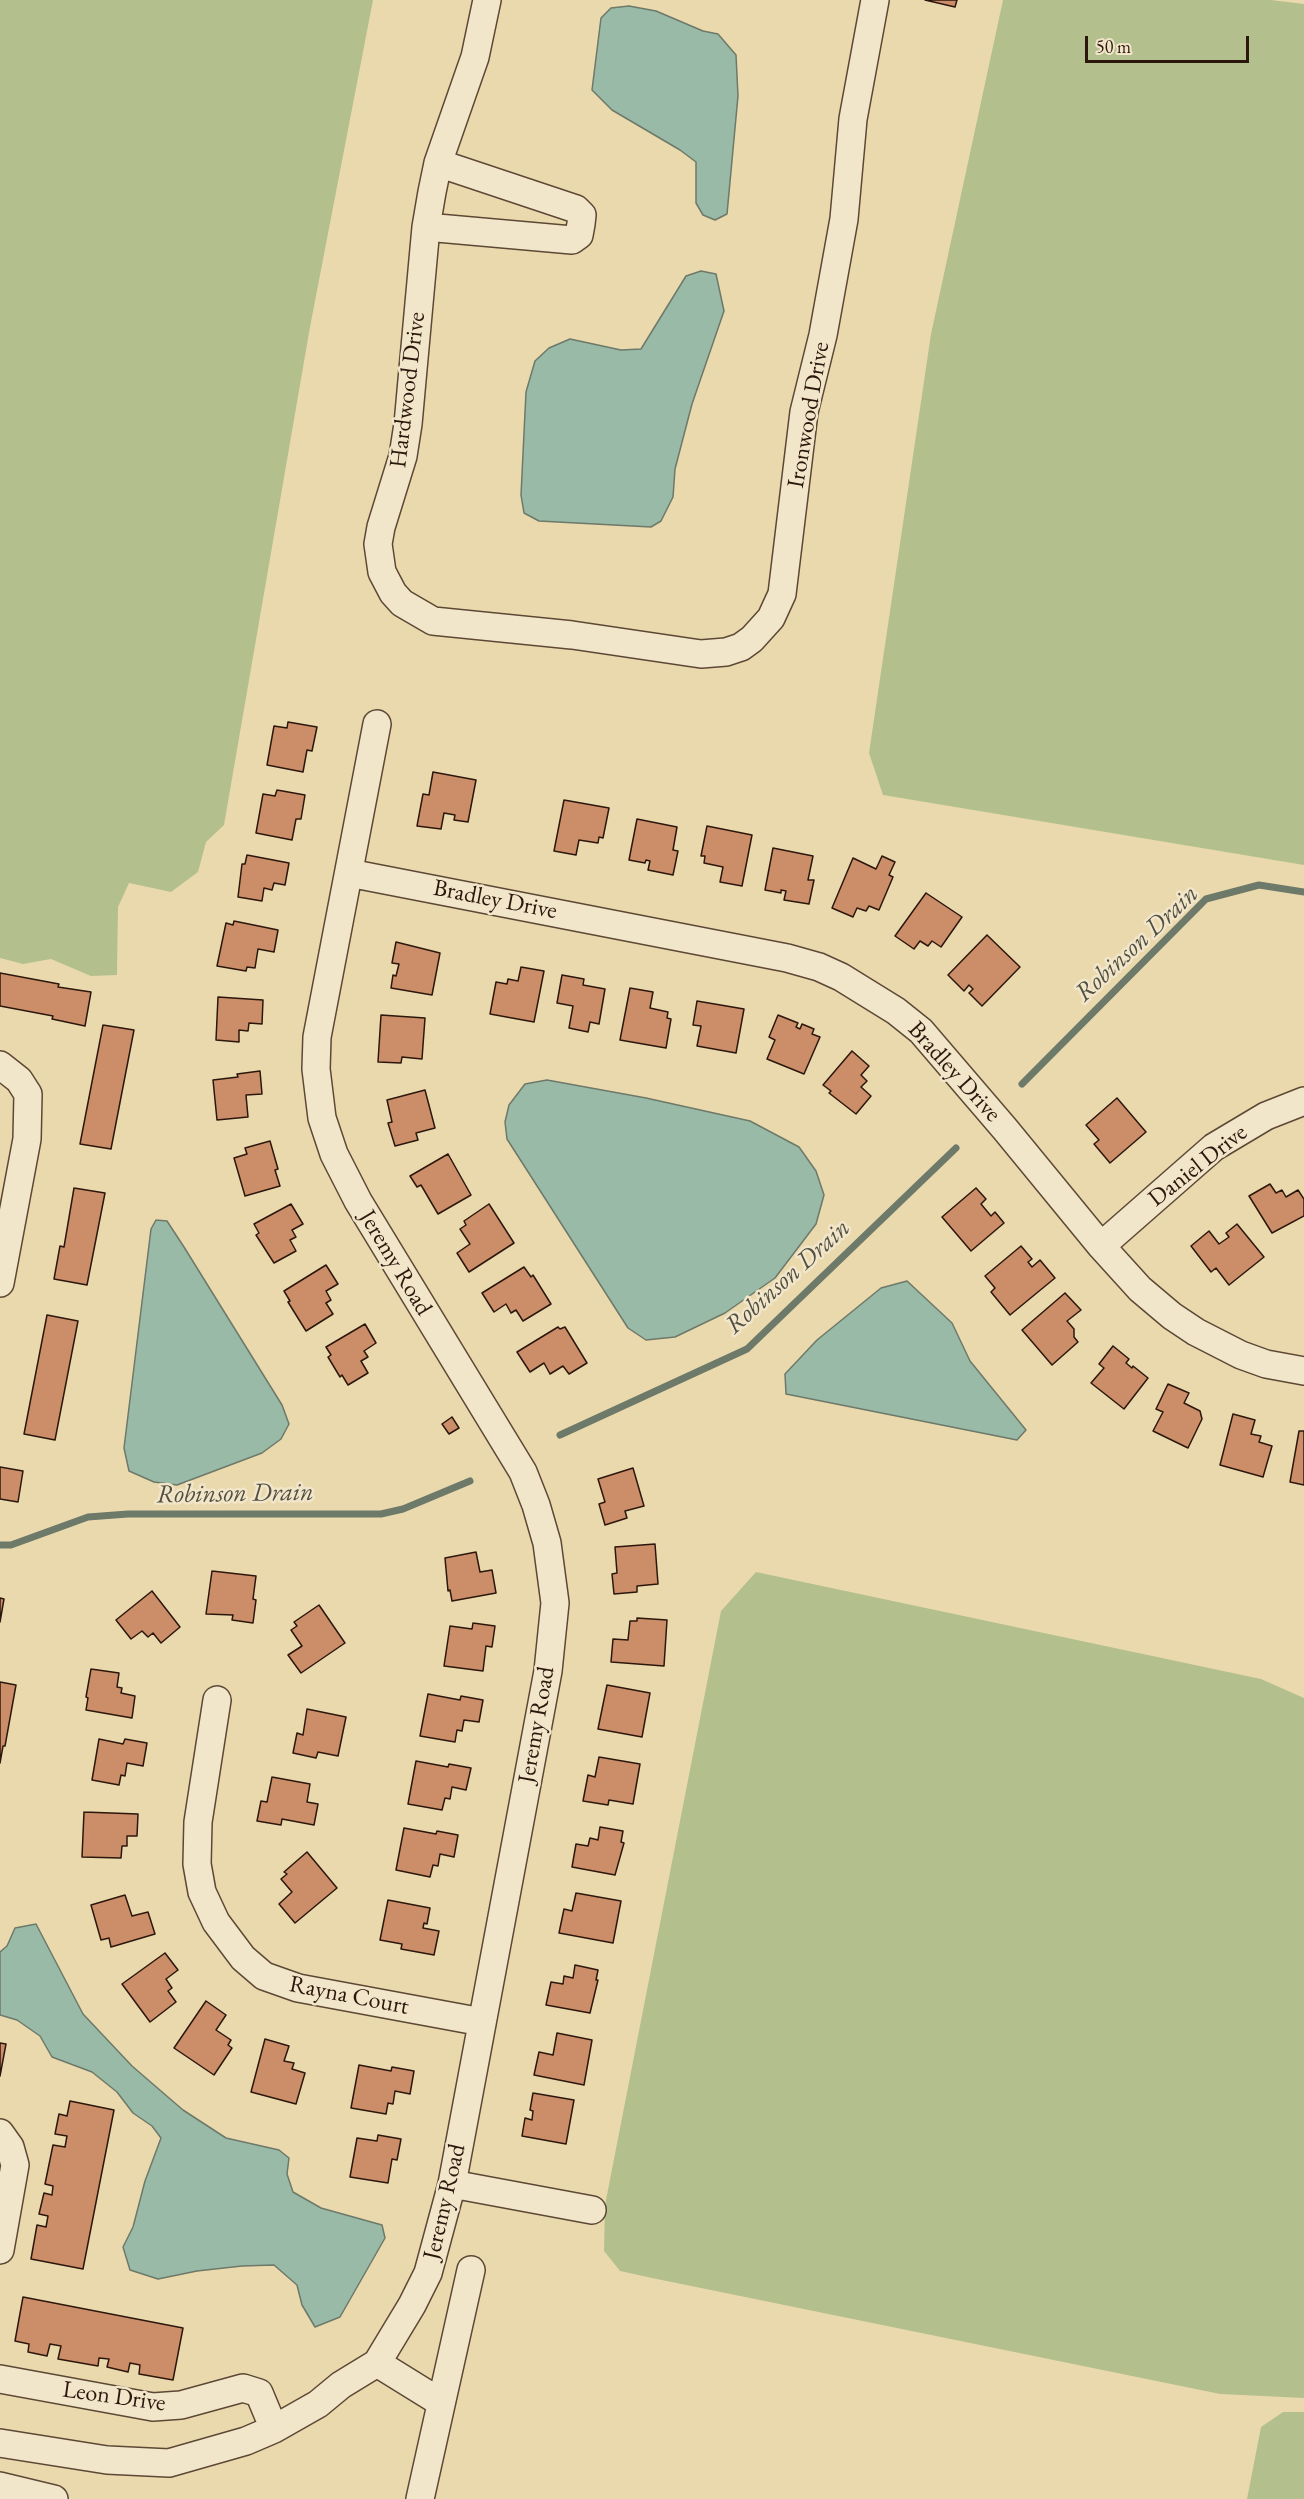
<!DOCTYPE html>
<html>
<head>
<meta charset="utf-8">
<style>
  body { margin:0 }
  #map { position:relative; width:1304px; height:2499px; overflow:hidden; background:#ebd9ae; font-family:"EB Garamond",serif }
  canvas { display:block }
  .scale { position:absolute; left:1085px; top:36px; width:164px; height:27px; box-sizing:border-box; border:3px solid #2c170d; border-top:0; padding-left:8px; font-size:18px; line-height:21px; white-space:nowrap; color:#2c170d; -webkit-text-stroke:4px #f2e6ca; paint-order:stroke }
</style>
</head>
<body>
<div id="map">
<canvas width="1304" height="2499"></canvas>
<div class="scale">50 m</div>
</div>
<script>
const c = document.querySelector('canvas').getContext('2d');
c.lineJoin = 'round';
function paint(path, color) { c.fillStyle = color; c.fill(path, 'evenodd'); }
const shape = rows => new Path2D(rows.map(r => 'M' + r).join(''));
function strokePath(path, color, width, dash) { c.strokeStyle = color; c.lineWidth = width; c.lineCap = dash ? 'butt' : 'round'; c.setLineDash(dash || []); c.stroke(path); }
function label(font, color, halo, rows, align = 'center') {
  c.font = font + ' "EB Garamond",serif'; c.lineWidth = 5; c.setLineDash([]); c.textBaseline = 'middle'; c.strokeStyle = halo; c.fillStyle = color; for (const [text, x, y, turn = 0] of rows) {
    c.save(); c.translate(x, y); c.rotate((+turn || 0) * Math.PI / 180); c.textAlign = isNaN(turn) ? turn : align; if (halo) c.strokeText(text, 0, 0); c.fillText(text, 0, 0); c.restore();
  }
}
const green = shape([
  [0,0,373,0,310,327,224,825,206,842,198,872,171,892,129,883,118,907,117,975,91,976,51,959,23,964,0,958],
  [1003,0,1271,0,1304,4,1304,865,883,795,869,753,931,334],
  [756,1572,1261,1679,1304,1698,1304,2398,1220,2394,652,2278,620,2271,604,2251,605,2205,721,1611],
  [1283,2412,1304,2412,1304,2499,1247,2499,1261,2427]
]);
const water = shape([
  [629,6,656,11,703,31,718,34,736,55,738,96,727,214,715,220,703,215,696,203,696,162,680,150,612,110,592,90,601,18,611,8,629,6],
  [701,271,716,274,724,311,692,404,675,469,673,497,661,521,651,527,539,521,524,513,521,495,526,392,535,361,549,348,570,339,621,350,641,349,686,276,701,271],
  [547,1080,646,1098,750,1121,799,1147,816,1171,824,1195,816,1224,775,1278,725,1313,675,1337,646,1340,628,1328,507,1139,505,1122,509,1105,525,1084,547,1080],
  [156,1220,167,1221,184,1247,282,1405,289,1424,281,1439,262,1453,177,1485,154,1482,129,1471,124,1448,151,1229,156,1220],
  [907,1281,952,1323,970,1361,1026,1430,1017,1440,786,1394,785,1374,817,1340,881,1288,907,1281],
  [36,1924,83,2014,132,2066,183,2110,226,2138,279,2150,289,2158,287,2174,293,2192,321,2208,382,2225,385,2238,340,2317,315,2327,302,2305,297,2285,274,2265,242,2266,197,2271,158,2279,130,2270,123,2247,133,2227,145,2181,161,2138,152,2126,133,2113,117,2092,92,2072,52,2057,40,2036,17,2020,0,2015,0,1952,7,1946,15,1928,36,1924]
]);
const stream = shape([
  [1022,1084,1206,899,1259,885,1304,892],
  [560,1435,747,1349,956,1148],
  [0,1545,11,1545,88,1517,128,1514,381,1514,403,1509,470,1481]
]);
const building = shape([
  [925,0,957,0,955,7,925,0],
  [288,722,317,727,312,751,307,750,303,772,267,765,274,726,287,728,288,722],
  [433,772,476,780,468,822,454,820,455,815,444,813,441,829,417,826,423,794,429,795,433,772],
  [277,790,305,795,301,819,296,819,292,840,256,833,263,794,275,796,277,790],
  [564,800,609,808,603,838,599,837,598,843,579,840,576,855,554,851,564,800],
  [637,819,677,827,673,850,678,851,673,875,648,870,650,861,646,860,645,863,629,860,637,819],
  [707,826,752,835,742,886,720,882,723,867,704,863,705,856,701,856,707,826],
  [773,848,813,856,808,880,814,880,809,904,784,900,786,891,781,890,781,893,765,890,773,848],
  [247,855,289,863,285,885,274,883,272,890,264,888,262,901,238,897,242,864,245,864,247,855],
  [882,856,895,862,889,875,893,877,879,910,869,906,866,911,857,908,853,917,832,908,853,858,876,869,882,856],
  [926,893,962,917,941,947,932,941,928,946,920,941,914,949,895,936,926,893],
  [234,921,278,930,274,952,258,949,255,968,247,967,246,971,217,966,226,923,233,925,234,921],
  [987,935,1020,967,982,1006,969,993,973,989,969,985,964,991,948,975,987,935],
  [396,942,440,953,432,995,391,988,393,975,396,976,399,964,392,963,396,942],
  [521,967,544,971,534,1022,490,1014,496,982,507,984,508,979,518,981,521,967],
  [0,973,59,984,58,987,91,992,85,1026,52,1019,53,1016,0,1006,0,973],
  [562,975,584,979,583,985,605,989,599,1024,590,1022,588,1032,569,1028,573,1006,557,1003,562,975],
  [630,988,653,992,650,1008,668,1012,667,1018,671,1019,666,1048,620,1040,630,988],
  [218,997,263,1000,262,1024,249,1023,248,1031,239,1030,239,1042,216,1040,218,997],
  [697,1001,744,1009,736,1053,697,1046,701,1026,693,1025,697,1001],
  [381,1015,425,1018,422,1059,402,1057,401,1063,378,1062,381,1015],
  [778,1015,798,1023,796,1027,800,1029,802,1024,814,1029,812,1034,820,1037,804,1074,767,1059,775,1040,769,1037,778,1015],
  [103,1025,134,1030,111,1149,80,1144,103,1025],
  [852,1051,869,1066,861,1075,867,1081,861,1087,871,1096,856,1114,829,1093,831,1091,823,1085,852,1051],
  [260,1071,262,1094,246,1095,248,1117,217,1120,213,1080,238,1077,237,1074,260,1071],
  [425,1090,435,1128,416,1133,418,1140,395,1146,388,1123,392,1122,387,1100,425,1090],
  [1117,1098,1146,1132,1110,1163,1094,1144,1099,1140,1086,1125,1117,1098],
  [270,1141,278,1169,275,1170,280,1186,245,1196,234,1158,247,1154,245,1148,270,1141],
  [448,1154,471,1195,438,1214,421,1185,417,1187,410,1176,448,1154],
  [1270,1184,1276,1193,1282,1190,1286,1197,1298,1190,1304,1199,1304,1216,1272,1233,1249,1196,1270,1184],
  [74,1188,105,1193,87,1285,54,1279,60,1246,64,1247,74,1188],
  [976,1188,986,1199,981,1204,991,1216,995,1212,1004,1223,971,1251,942,1217,976,1188],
  [291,1204,303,1224,292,1230,296,1237,290,1240,296,1251,274,1263,256,1235,259,1233,254,1224,291,1204],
  [489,1204,514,1243,469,1272,457,1253,470,1244,460,1229,466,1225,464,1221,489,1204],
  [1237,1224,1264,1257,1229,1285,1216,1268,1211,1272,1191,1246,1209,1231,1219,1244,1229,1237,1226,1233,1237,1224],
  [1021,1246,1032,1259,1028,1262,1032,1267,1040,1260,1055,1278,1010,1315,991,1292,995,1288,985,1276,1021,1246],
  [326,1265,338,1284,326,1291,331,1300,326,1303,333,1314,306,1331,288,1302,290,1301,284,1291,326,1265],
  [524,1267,531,1277,533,1275,551,1304,523,1321,516,1310,511,1313,506,1304,494,1312,482,1293,524,1267],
  [1065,1293,1081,1310,1067,1321,1074,1329,1074,1337,1078,1342,1052,1365,1022,1330,1065,1293],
  [47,1315,78,1321,55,1440,24,1434,47,1315],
  [365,1324,376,1343,364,1351,368,1357,361,1361,368,1373,348,1385,342,1375,340,1377,328,1357,331,1355,326,1347,365,1324],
  [558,1327,560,1329,565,1327,587,1363,569,1374,563,1366,550,1374,544,1363,530,1372,517,1352,558,1327],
  [1113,1346,1129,1359,1126,1363,1132,1368,1133,1366,1148,1378,1124,1409,1091,1383,1104,1368,1099,1364,1113,1346],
  [1168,1384,1189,1393,1184,1403,1200,1411,1202,1419,1188,1448,1153,1431,1163,1412,1156,1409,1168,1384],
  [1233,1414,1255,1420,1251,1434,1261,1436,1259,1442,1272,1446,1263,1477,1220,1465,1233,1414],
  [452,1417,459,1428,449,1434,442,1424,452,1417],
  [1299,1431,1304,1431,1304,1485,1290,1482,1299,1431],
  [0,1467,23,1471,18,1502,0,1499,0,1467],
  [633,1468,644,1506,625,1511,627,1518,605,1525,599,1504,605,1502,598,1479,633,1468],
  [655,1544,658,1584,637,1586,637,1592,614,1594,612,1574,617,1573,615,1547,655,1544],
  [476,1552,480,1572,492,1570,496,1593,452,1601,450,1590,448,1591,445,1558,476,1552],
  [212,1571,256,1576,253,1599,256,1600,253,1623,232,1620,233,1615,206,1614,212,1571],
  [152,1591,180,1627,161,1643,153,1633,148,1637,142,1631,131,1639,116,1620,152,1591],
  [0,1598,4,1599,0,1622,0,1598],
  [319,1605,345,1643,301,1673,288,1655,302,1646,291,1630,297,1626,294,1622,319,1605],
  [637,1618,667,1620,664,1666,611,1662,613,1639,628,1640,630,1621,637,1621,637,1618],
  [473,1623,495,1626,492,1647,486,1646,483,1671,444,1666,450,1626,472,1629,473,1623],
  [91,1669,119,1673,117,1687,122,1688,121,1693,135,1696,132,1718,86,1710,88,1698,86,1697,91,1669],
  [0,1682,16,1685,5,1746,3,1746,0,1763,0,1682],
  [607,1685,650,1693,642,1737,598,1729,607,1685],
  [428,1694,460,1700,461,1696,483,1700,479,1722,464,1720,462,1731,457,1730,455,1742,420,1736,428,1694],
  [307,1709,346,1717,338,1756,318,1752,316,1758,293,1753,297,1733,303,1735,307,1709],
  [99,1739,123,1744,125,1739,147,1743,143,1766,127,1763,125,1776,121,1775,119,1785,92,1780,99,1739],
  [599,1757,640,1764,633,1804,609,1800,608,1805,583,1801,588,1775,595,1777,599,1757],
  [416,1761,448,1767,449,1764,471,1768,466,1790,452,1787,450,1799,445,1798,442,1810,408,1804,416,1761],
  [272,1777,310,1784,307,1802,318,1804,314,1825,282,1819,281,1825,257,1821,261,1801,267,1802,272,1777],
  [84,1812,138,1814,137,1836,127,1836,127,1846,122,1846,121,1858,82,1857,84,1812],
  [600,1827,623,1831,621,1842,624,1843,615,1875,572,1867,576,1844,588,1846,590,1838,598,1840,600,1827],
  [404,1828,436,1834,437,1831,458,1835,454,1857,440,1854,438,1866,433,1865,430,1877,396,1870,404,1828],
  [307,1852,337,1888,295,1923,279,1904,292,1892,281,1879,287,1874,284,1872,307,1852],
  [576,1893,621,1901,613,1943,559,1933,564,1909,572,1911,576,1893],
  [125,1895,132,1916,148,1912,155,1934,111,1947,109,1938,101,1940,91,1905,125,1895],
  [388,1900,430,1908,427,1924,424,1923,423,1928,439,1931,434,1955,401,1949,402,1944,380,1940,388,1900],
  [165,1953,178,1970,166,1979,172,1988,168,1991,176,2002,150,2022,122,1984,165,1953],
  [575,1965,598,1970,596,1980,598,1980,590,2013,546,2005,551,1982,563,1984,564,1976,573,1978,575,1965],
  [206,2001,226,2015,216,2030,231,2040,228,2045,232,2048,214,2075,174,2048,206,2001],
  [557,2033,592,2040,584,2085,534,2075,539,2052,553,2055,557,2033],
  [265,2039,289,2046,284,2061,294,2063,292,2069,305,2073,296,2104,251,2092,265,2039],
  [0,2043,6,2044,0,2076,0,2043],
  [359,2065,391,2071,392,2067,414,2071,410,2094,395,2091,393,2104,388,2103,386,2114,351,2108,359,2065],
  [533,2093,574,2100,566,2144,522,2136,525,2118,532,2120,533,2111,530,2110,533,2093],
  [70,2101,114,2110,83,2269,31,2259,37,2225,46,2227,48,2216,39,2214,44,2193,52,2195,53,2186,45,2184,53,2145,65,2147,67,2136,55,2134,59,2114,67,2116,70,2101],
  [378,2135,401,2139,397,2160,392,2159,388,2183,350,2177,357,2138,377,2141,378,2135],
  [23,2297,183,2328,173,2380,139,2374,140,2365,130,2363,128,2372,107,2367,109,2359,99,2358,98,2366,58,2359,61,2346,50,2344,47,2356,28,2352,29,2344,15,2341,23,2297]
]);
const minor = shape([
  [487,0,475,57,438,163,432,192,426,227,408,424,403,456,381,527,378,544,382,572,393,593,402,603,433,621,572,635,701,654,726,652,741,647,752,639,771,618,782,594,804,412,823,335,844,219,853,119,875,0],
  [426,227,572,240,579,235,581,224,582,215,576,209,438,163],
  [349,873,787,958,819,967,841,977,896,1011,921,1031,1005,1129,1101,1246,1140,1289,1172,1316,1196,1332,1241,1355,1266,1364,1304,1371],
  [0,1065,19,1080,28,1094,27,1139,0,1283],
  [1101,1246,1214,1147,1266,1116,1304,1101],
  [217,1700,198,1822,197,1864,202,1892,216,1922,243,1958,264,1976,298,1988,482,2022],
  [0,2133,10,2147,15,2165,0,2250],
  [452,2184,592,2210],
  [377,2363,440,2402],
  [0,2379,153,2407,181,2405,243,2388,259,2393,274,2429],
  [0,2443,107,2460,169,2463,246,2441,274,2429,318,2404,341,2385,377,2363,412,2305,428,2273,452,2184,548,1671,555,1603,547,1543,536,1505,523,1472,358,1201,334,1154,322,1118,316,1069,317,1037,377,724],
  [0,2486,54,2499],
  [420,2499,471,2270]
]);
const streetNames = [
  ["Hardwood Drive",408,390,-83],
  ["Ironwood Drive",809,415,-80],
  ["Bradley Drive",495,900,11],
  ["Bradley Drive",954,1072,48],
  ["Daniel Drive",1198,1166,-38],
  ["Jeremy Road",395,1263,59],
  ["Jeremy Road",537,1725,-80],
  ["Rayna Court",349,1996,11],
  ["Jeremy Road",445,2202,-77],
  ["Leon Drive",114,2397,8]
];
const waterNames = [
  ["Robinson Drain",1137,944,-43],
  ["Robinson Drain",788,1277,-42],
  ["Robinson Drain",235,1494,-1]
];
paint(green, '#b3c08e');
paint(water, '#99baa7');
strokePath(water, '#6d7969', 1.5);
strokePath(stream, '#6d7969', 7);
paint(building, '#cc8e68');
strokePath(building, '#2c170d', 1.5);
strokePath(minor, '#5c4835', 30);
strokePath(minor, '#f2e6ca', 27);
label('24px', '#2c170d', '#f2e6ca', streetNames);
label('italic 26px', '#525043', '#f2e6ca', waterNames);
</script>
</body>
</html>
